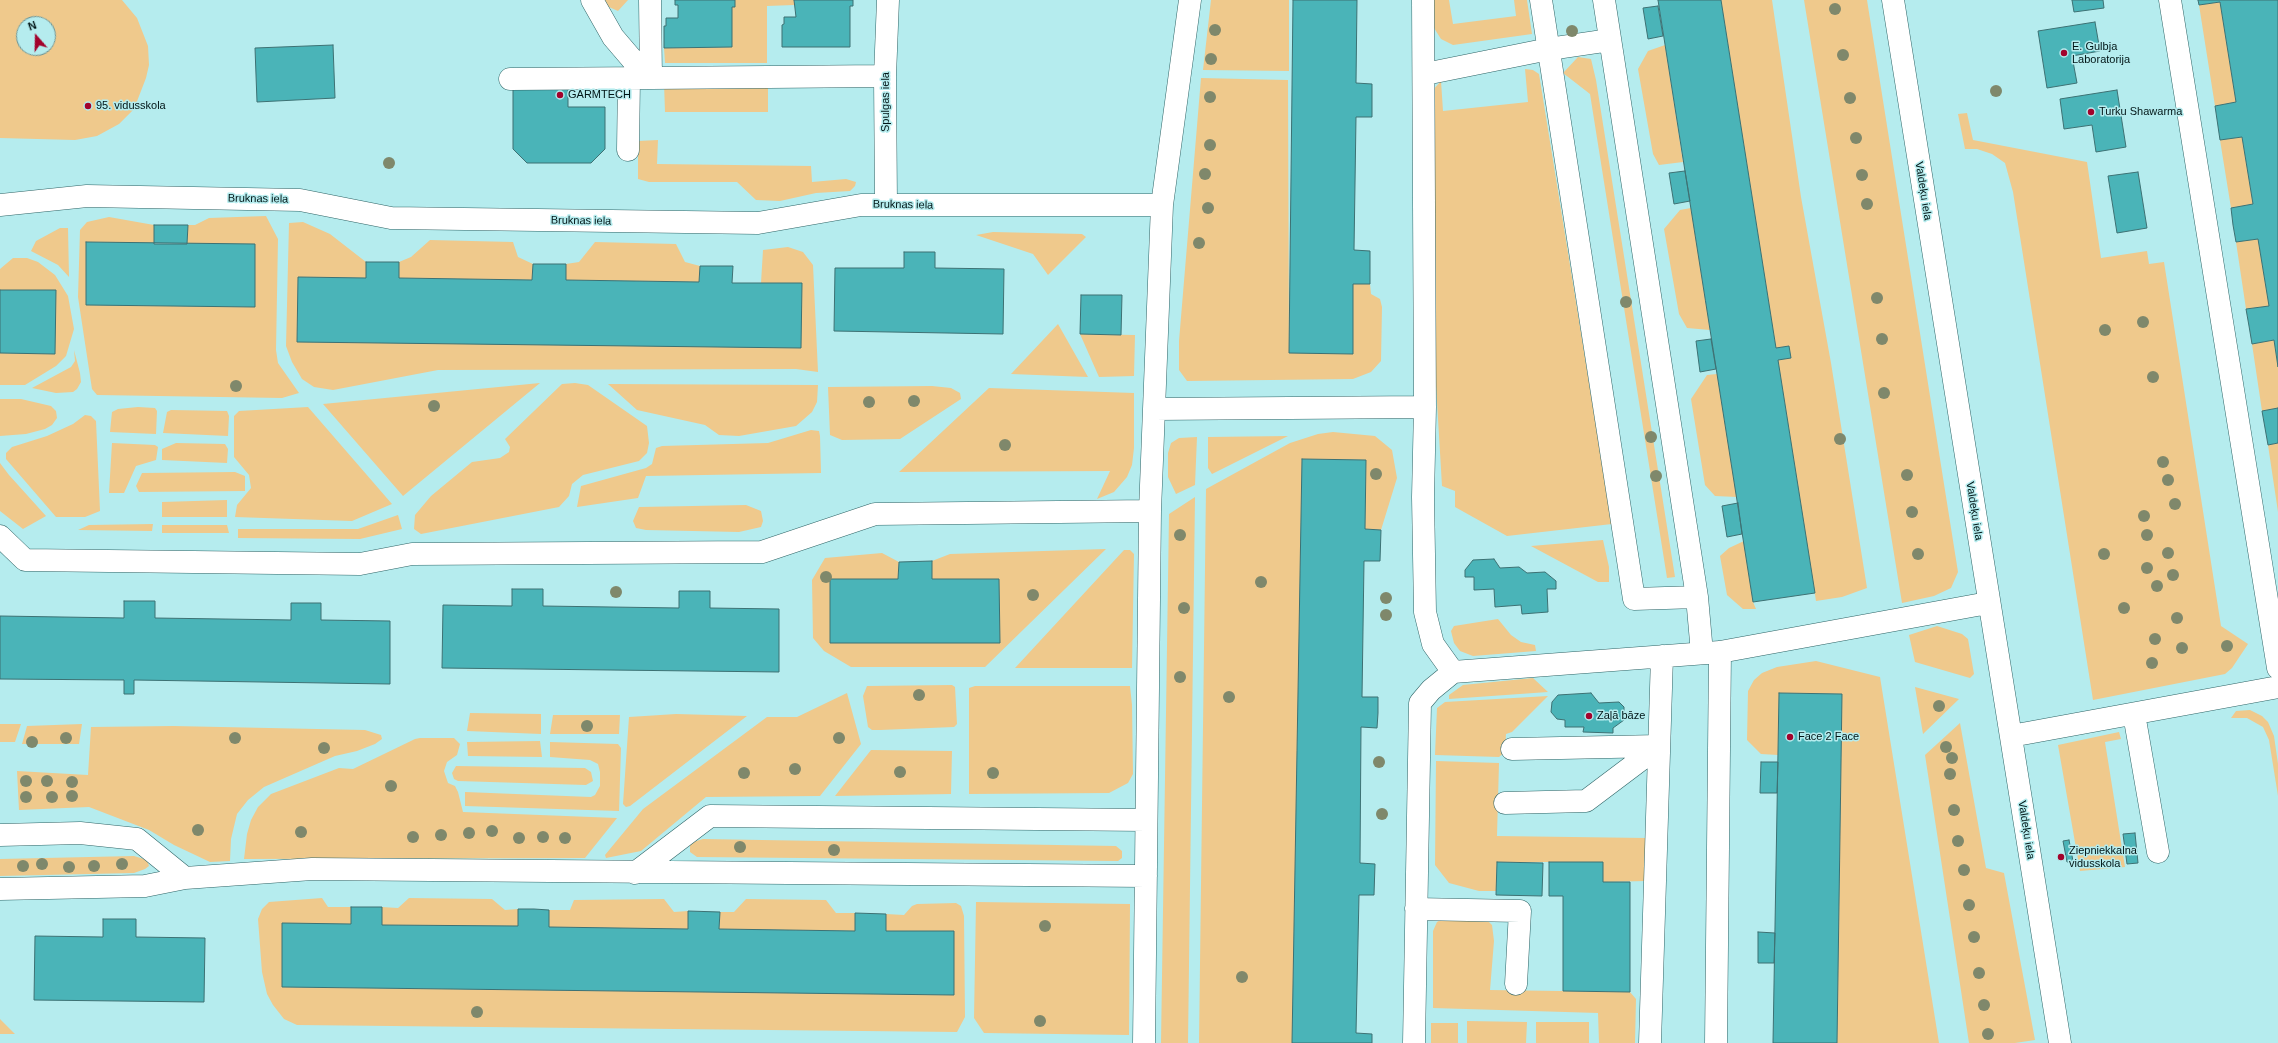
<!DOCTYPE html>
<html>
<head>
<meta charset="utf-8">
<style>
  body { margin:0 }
  #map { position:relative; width:2278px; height:1043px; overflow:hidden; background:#b5ecee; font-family:Arial,sans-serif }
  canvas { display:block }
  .north { position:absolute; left:16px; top:16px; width:40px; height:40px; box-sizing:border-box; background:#b5ecee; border:1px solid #6d9698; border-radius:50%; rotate:340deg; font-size:11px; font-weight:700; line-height:16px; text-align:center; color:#011516 }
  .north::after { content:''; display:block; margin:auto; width:14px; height:18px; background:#a2032c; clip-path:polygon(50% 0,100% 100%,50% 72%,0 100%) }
</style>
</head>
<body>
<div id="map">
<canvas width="2278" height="1043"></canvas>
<div class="north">N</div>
</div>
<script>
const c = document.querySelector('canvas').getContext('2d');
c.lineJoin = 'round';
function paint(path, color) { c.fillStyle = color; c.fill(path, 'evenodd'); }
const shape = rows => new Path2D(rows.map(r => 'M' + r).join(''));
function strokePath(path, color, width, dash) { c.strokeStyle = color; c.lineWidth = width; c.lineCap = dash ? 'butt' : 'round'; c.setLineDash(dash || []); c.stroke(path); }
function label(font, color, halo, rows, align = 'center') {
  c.font = font + ' Arial,sans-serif'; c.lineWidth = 3; c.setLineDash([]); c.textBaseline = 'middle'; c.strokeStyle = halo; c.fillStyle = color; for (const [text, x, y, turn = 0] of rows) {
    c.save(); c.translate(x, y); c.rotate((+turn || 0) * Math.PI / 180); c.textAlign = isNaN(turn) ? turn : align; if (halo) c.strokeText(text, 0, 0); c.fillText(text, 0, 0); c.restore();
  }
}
const green = shape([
  [0,0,122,0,137,18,148,46,149,65,146,78,134,109,119,124,97,136,75,140,0,138],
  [24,24,48,24,48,48,24,48],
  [604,0,628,0,618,11,609,7],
  [735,0,794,0,794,5,767,6,767,63,665,63,664,48,732,47,732,7,735,7],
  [1211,0,1289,0,1289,71,1203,70],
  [1432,0,1449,0,1453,24,1516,16,1514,0,1527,0,1532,34,1453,45,1441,39,1434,28],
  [1721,0,1772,0,1801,197,1831,363,1867,588,1842,597,1816,601,1778,360,1791,358,1789,346,1776,348],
  [1804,0,1867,0,1958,572,1951,588,1934,596,1902,603],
  [2220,2,2236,102,2215,106,2199,5],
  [1665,45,1683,162,1659,165,1653,154,1638,69,1648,51],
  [1578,57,1591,59,1596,80,1675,577,1667,578,1590,94,1563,73],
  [1525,69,1533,70,1539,74,1612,524,1507,536,1455,507,1455,491,1442,486,1430,284,1432,91,1441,81,1443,111,1528,102],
  [1201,78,1288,80,1289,352,1353,354,1353,284,1370,284,1371,294,1380,299,1382,307,1381,361,1371,372,1353,379,1187,381,1179,370,1179,341],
  [664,83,768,83,768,112,665,112],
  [1967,113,1973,140,2087,162,2101,258,2147,251,2149,264,2164,262,2221,626,2248,644,2232,668,2225,674,2093,700,2013,192,2005,163,1992,154,1977,149,1965,149,1958,114],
  [2242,137,2253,204,2231,208,2220,140],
  [658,140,657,164,811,166,812,182,846,179,856,182,855,186,850,191,816,193,780,201,756,200,737,182,649,182,638,179,638,141],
  [1691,208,1710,330,1687,328,1679,314,1664,229,1680,210],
  [266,216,278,239,276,350,278,363,299,393,282,398,97,395,92,389,78,297,80,230,87,222,109,217,154,225,154,244,86,242,86,305,254,307,187,244,188,225,195,225,209,218],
  [303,222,330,234,366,262,366,278,298,277,297,342,801,343,802,283,761,283,763,250,788,247,803,252,813,265,818,372,796,369,438,370,333,390,314,387,302,379,292,362,286,346,289,223],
  [60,228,68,228,69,277,58,265,31,251,36,241],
  [993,232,1082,234,1086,237,1048,275,1033,254,976,235],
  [2258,239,2269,306,2246,309,2236,242],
  [430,240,513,242,518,257,533,264,532,280,399,278,399,262,411,257],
  [595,242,676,244,685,262,700,266,699,282,566,280,566,264,579,262],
  [13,258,27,258,38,262,55,275,68,296,74,329,66,356,56,366,25,385,0,385,0,353,55,354,55,290,0,290,0,269],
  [1058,324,1088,377,1011,374],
  [1080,334,1135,335,1134,376,1099,377],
  [2274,340,2278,367,2278,408,2262,411,2252,344],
  [74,350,80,373,81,382,77,389,73,392,56,393,32,388,71,367,75,361],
  [1717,374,1737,497,1715,496,1705,485,1691,399,1707,375],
  [540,383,403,496,323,404],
  [575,383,588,385,647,426,649,443,647,453,639,461,583,475,572,484,569,496,559,507,421,534,414,529,415,515,431,496,472,462,500,458,509,452,510,447,505,439,562,384],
  [608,384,818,385,817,402,812,412,796,426,739,436,719,435,705,425,637,410],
  [932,386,951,388,960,393,961,399,900,439,842,440,830,435,828,387],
  [989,388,1134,393,1134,448,1132,465,1127,477,1114,492,1097,499,1110,471,899,472],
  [0,399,21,399,51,406,56,411,57,418,52,425,45,429,26,434,0,436],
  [138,407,155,408,157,411,156,434,110,432,112,412,118,409],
  [308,407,392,504,352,521,235,517,237,505,251,488,249,475,234,457,234,416,239,411],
  [171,410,227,411,229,416,228,436,163,433,167,412],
  [85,415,91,416,96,421,100,511,85,517,56,517,6,459,6,453,12,447,47,436,73,424],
  [811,430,819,431,820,436,821,473,646,476,638,498,577,507,581,486,646,468,652,464,656,448,662,446,768,443],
  [1333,432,1375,436,1392,450,1397,478,1381,530,1365,529,1366,460,1302,459,1292,1043,1199,1043,1206,489,1290,443,1318,434],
  [1288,436,1212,474,1208,468,1208,437],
  [1197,437,1195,485,1176,494,1168,477,1168,453,1171,443,1179,438],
  [112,443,155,445,158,447,156,460,136,466,124,493,109,493],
  [176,443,225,444,228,449,227,463,162,460,162,449],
  [2278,443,2278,512,2268,445],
  [0,463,9,475,46,516,23,529,0,511],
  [235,472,245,476,245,491,139,492,136,486,142,473],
  [1195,497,1188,1043,1161,1043,1169,514],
  [227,500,227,517,162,517,162,502],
  [746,505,761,511,763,521,761,527,739,532,646,530,636,528,633,521,639,507],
  [398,515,402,529,360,539,238,538,238,529,358,529],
  [153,524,152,531,78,530,89,525],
  [162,525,227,525,229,533,162,533],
  [1603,540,1609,567,1609,582,1598,582,1531,546],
  [1744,541,1753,602,1756,609,1743,609,1727,595,1720,556,1729,548],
  [1106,549,985,667,851,667,824,651,813,638,812,580,825,558,882,553,899,562,898,579,830,579,830,643,999,643,999,579,932,579,932,561,950,554],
  [1124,550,1130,550,1134,554,1132,668,1015,668],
  [1498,619,1511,635,1521,642,1535,645,1536,651,1473,656,1460,651,1454,643,1451,631,1454,626],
  [1937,626,1962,634,1968,639,1974,674,1970,678,1915,662,1909,635],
  [1816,661,1880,677,1939,1043,1837,1043,1842,694,1779,693,1778,755,1761,754,1747,740,1748,691,1754,680,1762,673,1777,667],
  [1533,678,1548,692,1449,699,1449,695,1463,685],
  [952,685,955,687,957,724,954,727,880,730,872,730,868,727,863,696,867,686],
  [975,686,1130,686,1132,705,1133,774,1128,783,1109,793,969,794,969,688],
  [1915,687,1959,699,1923,734],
  [847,693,861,744,820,796,706,797,641,851,606,858,605,855,643,809,767,717,797,717],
  [1548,696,1512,732,1506,734,1505,752,1499,757,1435,755,1437,708,1445,702],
  [2250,710,2262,716,2268,722,2274,736,2278,764,2278,796,2269,740,2263,727,2247,718,2231,718,2236,711],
  [470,713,541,714,541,734,467,731],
  [676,714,747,716,630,806,626,807,623,804,629,717],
  [553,715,620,715,619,734,550,734],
  [1960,723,1986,868,2004,873,2035,1040,2015,1043,1969,1043,1925,755],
  [0,724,21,724,15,742,0,742],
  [82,724,79,744,22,744,27,726],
  [173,726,365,730,381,735,382,739,375,744,357,751,335,756,264,787,248,800,237,814,231,839,230,861,210,862,174,845,149,830,89,807,19,810,17,771,88,775,91,727],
  [2119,732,2121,739,2105,742,2125,867,2080,871,2058,745],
  [420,738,454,738,460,744,457,755,447,762,444,771,448,783,455,786,458,792,463,812,617,818,585,858,244,859,247,834,251,820,258,807,271,794,339,768,353,769,415,739],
  [540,741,542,757,468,756,467,742],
  [550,742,618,744,621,748,619,811,465,806,465,792,591,797,595,795,600,786,600,772,598,764,590,760,550,757],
  [871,750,952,751,951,794,835,796],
  [1436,761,1499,763,1497,836,1647,838,1646,881,1603,882,1602,862,1497,862,1496,891,1479,891,1449,883,1435,865],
  [456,766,585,768,591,772,593,781,586,785,458,781,454,779,452,773],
  [703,839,1116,846,1122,851,1122,858,1118,861,697,857,690,852,690,843],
  [134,856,147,860,149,866,145,869,134,873,0,876,0,859],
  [322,898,328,907,351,907,351,924,282,924,282,987,954,995,954,932,886,931,886,914,904,915,912,906,917,904,956,903,961,906,964,916,965,1017,957,1032,297,1025,284,1019,273,1005,267,994,262,972,258,919,262,909,269,902],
  [409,898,492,899,505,910,518,909,518,926,382,925,382,907,398,908],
  [664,899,674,912,688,911,688,929,549,927,549,910,570,910,574,900],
  [746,899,826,900,836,913,855,913,855,931,719,929,720,912,734,912],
  [976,902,1130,904,1129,1035,984,1033,974,1018],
  [1444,918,1487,920,1492,925,1494,941,1490,990,1630,992,1636,999,1635,1043,1599,1043,1598,1013,1433,1008,1433,931,1437,922],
  [0,1019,15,1034,0,1034],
  [1467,1021,1527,1022,1526,1043,1467,1043],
  [1536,1022,1589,1022,1589,1043,1536,1043],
  [1431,1023,1458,1023,1458,1043,1431,1043]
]);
const building = shape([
  [675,0,735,0,735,7,732,7,732,47,664,48,664,26,666,26,666,18,678,18,678,5,675,5,675,0],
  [794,0,853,0,853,6,850,6,850,47,782,47,782,25,784,24,784,17,796,17,794,0],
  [1293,0,1357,0,1356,83,1372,84,1372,117,1356,117,1354,250,1370,251,1370,284,1353,284,1353,354,1289,353,1293,0],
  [1658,0,1721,0,1776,348,1789,346,1791,358,1778,360,1815,593,1753,602,1658,0],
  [2072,0,2103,0,2104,8,2074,12,2072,0],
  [2198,0,2278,0,2278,367,2274,340,2252,344,2249,326,2246,309,2269,306,2258,239,2236,242,2233,225,2231,208,2253,204,2242,137,2220,140,2215,106,2236,102,2220,2,2199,5,2198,0],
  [1658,6,1663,36,1648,39,1643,8,1658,6],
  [2095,22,2100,51,2072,56,2077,83,2047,88,2038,31,2095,22],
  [333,45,335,98,257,102,255,48,333,45],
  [568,87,568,107,605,107,605,149,591,163,527,163,513,149,513,88,568,87],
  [2117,90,2126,147,2096,152,2092,125,2064,129,2060,99,2117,90],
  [1685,171,1690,201,1674,204,1669,173,1685,171],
  [2138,172,2147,228,2117,233,2108,176,2138,172],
  [154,225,188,225,187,244,154,244,154,225],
  [86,242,255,244,255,307,86,305,86,242],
  [904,252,935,252,935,268,1004,269,1003,334,834,331,835,268,904,268,904,252],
  [366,262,399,262,399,278,532,280,533,264,566,264,566,280,699,282,700,266,733,266,732,283,802,283,801,348,297,342,298,277,366,278,366,262],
  [0,290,56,290,55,354,0,353,0,290],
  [1081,295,1122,295,1121,335,1080,334,1081,295],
  [1711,339,1716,369,1700,372,1696,341,1711,339],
  [2278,408,2278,443,2268,445,2262,411,2278,408],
  [1302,459,1366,460,1365,529,1381,530,1380,561,1364,561,1362,697,1378,697,1378,713,1377,728,1361,727,1360,863,1375,864,1374,895,1359,895,1356,1033,1372,1034,1372,1043,1292,1043,1302,459],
  [1738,503,1742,534,1727,537,1722,506,1738,503],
  [1494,559,1500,568,1519,567,1527,573,1545,572,1556,581,1556,589,1547,589,1548,612,1522,614,1521,605,1495,607,1494,589,1474,590,1474,577,1465,577,1465,570,1473,560,1494,559],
  [932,561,932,579,999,579,1000,643,830,643,830,579,898,579,899,562,932,561],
  [512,589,543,589,543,606,679,608,679,591,710,591,710,608,779,609,779,672,442,668,443,605,512,606,512,589],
  [124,601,155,601,155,618,291,620,291,603,321,603,321,620,390,621,390,684,134,680,134,694,124,694,124,680,0,679,0,616,124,618,124,601],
  [1591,693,1599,703,1619,702,1624,707,1624,720,1613,728,1613,733,1583,732,1584,727,1565,727,1565,720,1557,719,1551,712,1552,702,1558,695,1591,693],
  [1779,693,1842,694,1837,1043,1773,1043,1779,693],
  [1761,762,1778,762,1777,793,1760,793,1761,762],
  [2135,833,2138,863,2127,864,2123,834,2135,833],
  [2069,840,2073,861,2067,862,2063,841,2069,840],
  [1497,862,1543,863,1542,896,1496,895,1497,862],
  [1549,862,1603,862,1603,882,1630,882,1630,992,1563,991,1563,896,1549,896,1549,862],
  [351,907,382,907,382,925,518,926,518,909,534,909,549,910,549,927,688,929,688,911,720,912,719,929,855,931,855,913,886,914,886,931,954,931,954,995,282,987,282,923,351,924,351,907],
  [103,919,136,919,136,937,205,938,204,1002,34,1000,35,936,103,937,103,919],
  [1758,932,1775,933,1774,963,1758,963,1758,932]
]);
const minor = shape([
  [592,0,613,37,648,78],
  [1541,0,1634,599,1697,597],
  [1604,0,1697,597,1702,653],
  [1893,0,2060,1043],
  [2170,0,2278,668],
  [1425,74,1549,49,1610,40],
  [651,78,885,76],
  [510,79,651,78,650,0],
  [628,150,629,78],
  [0,205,87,196,300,200,391,218,758,223,861,205,1162,205],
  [886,205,885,76,888,0],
  [1154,409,1425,407],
  [0,536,25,560,360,564,412,554,762,552,875,514,1150,511],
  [1453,672,1720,652,1988,603],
  [2134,714,2158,852],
  [2011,736,2278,687],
  [1512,749,1659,746],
  [1505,803,1586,801,1659,746],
  [0,835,80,833,137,839,185,878],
  [635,873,710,816,1146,820],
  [0,889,145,886,185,878,312,869,1146,876],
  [1416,909,1520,911,1516,984],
  [1144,1043,1150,511,1162,205,1190,0],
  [1414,1043,1420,703,1431,690,1453,672,1433,644,1425,612,1423,497,1425,407,1423,0],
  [1650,1043,1662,656],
  [1716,1043,1720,652]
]);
const trees = [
  [1835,9],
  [1215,30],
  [1572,31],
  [1843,55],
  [1211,59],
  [1996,91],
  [1210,97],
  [1850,98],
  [1856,138],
  [1210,145],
  [389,163],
  [1205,174],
  [1862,175],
  [1867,204],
  [1208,208],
  [1199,243],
  [1877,298],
  [1626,302],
  [2143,322],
  [2105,330],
  [1882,339],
  [2153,377],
  [236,386],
  [1884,393],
  [914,401],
  [869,402],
  [434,406],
  [1651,437],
  [1840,439],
  [1005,445],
  [2163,462],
  [1376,474],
  [1907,475],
  [1656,476],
  [2168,480],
  [2175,504],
  [1912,512],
  [2144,516],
  [1180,535],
  [2147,535],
  [2168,553],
  [1918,554],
  [2104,554],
  [2147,568],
  [2173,575],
  [826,577],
  [1261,582],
  [2157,586],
  [616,592],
  [1033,595],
  [1386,598],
  [1184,608],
  [2124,608],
  [1386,615],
  [2177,618],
  [2155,639],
  [2227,646],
  [2182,648],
  [2152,663],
  [1180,677],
  [919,695],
  [1229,697],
  [1939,706],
  [587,726],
  [66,738],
  [235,738],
  [839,738],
  [32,742],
  [1946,747],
  [324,748],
  [1952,758],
  [1379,762],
  [795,769],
  [900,772],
  [744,773],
  [993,773],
  [1950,774],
  [26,781],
  [47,781],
  [72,782],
  [391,786],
  [72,796],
  [26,797],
  [52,797],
  [1954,810],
  [1382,814],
  [198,830],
  [492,831],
  [301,832],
  [469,833],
  [441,835],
  [413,837],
  [543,837],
  [519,838],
  [565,838],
  [1958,841],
  [740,847],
  [834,850],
  [42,864],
  [122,864],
  [23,866],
  [94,866],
  [69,867],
  [1964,870],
  [1969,905],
  [1045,926],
  [1974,937],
  [1979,973],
  [1242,977],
  [1984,1005],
  [477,1012],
  [1040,1021],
  [1988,1034]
];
const markers = [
  [2064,53,4,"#a2032c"],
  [560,95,4,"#a2032c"],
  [88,106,4,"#a2032c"],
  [2091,112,4,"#a2032c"],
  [1589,716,4,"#a2032c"],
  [1790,737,4,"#a2032c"],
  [2061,857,4,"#a2032c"]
];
const poiNames = [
  ["E. Gulbja",2072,47],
  ["Laboratorija",2072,60],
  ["GARMTECH",568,95],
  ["95. vidusskola",96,106],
  ["Turku Shawarma",2099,112],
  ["Zaļā bāze",1597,716],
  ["Face 2 Face",1798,737],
  ["Ziepniekkalna",2069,851],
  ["vidusskola",2069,864]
];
const streetNames = [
  ["Spulgas iela",886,102,-90],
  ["Valdeķu iela",1923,191,81],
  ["Bruknas iela",258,199,1],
  ["Bruknas iela",903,205,1],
  ["Bruknas iela",581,221,1],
  ["Valdeķu iela",1974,511,81],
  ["Valdeķu iela",2026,830,81]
];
paint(green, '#efc98c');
paint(building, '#4ab4b8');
strokePath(building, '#3d7173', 1);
strokePath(minor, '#2f6466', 23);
strokePath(minor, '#fff', 22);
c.fillStyle = '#7f886b';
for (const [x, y] of trees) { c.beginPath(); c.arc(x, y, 6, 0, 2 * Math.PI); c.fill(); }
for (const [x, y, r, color] of markers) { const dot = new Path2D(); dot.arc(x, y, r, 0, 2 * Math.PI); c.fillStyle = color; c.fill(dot); strokePath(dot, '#b5ecee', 1.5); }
label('11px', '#011516', '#b5ecee', poiNames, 'left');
label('11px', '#011516', '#b5ecee', streetNames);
</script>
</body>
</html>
